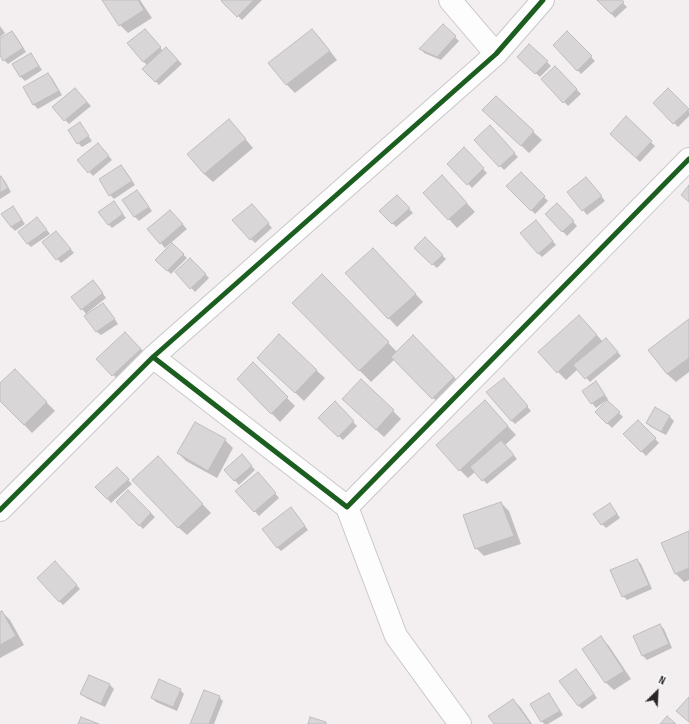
<!DOCTYPE html>
<html>
<head>
<meta charset="utf-8">
<style>
  body { margin:0 }
  #map { position:relative; width:689px; height:724px; overflow:hidden; background:#f3eff1; font-family:"Sofia Sans Condensed",sans-serif }
  canvas { display:block }
  .north { position:absolute; left:637px; top:672px; width:40px; height:40px; -webkit-text-stroke:3px #fff; paint-order:stroke; rotate:24deg; font-size:11px; font-weight:700; line-height:16px; text-align:center; color:#272526 }
  .north::after { content:''; display:block; margin:auto; width:14px; height:18px; background:#272526; clip-path:polygon(50% 0,100% 100%,50% 72%,0 100%) }
</style>
</head>
<body>
<div id="map">
<canvas width="689" height="724"></canvas>
<div class="north">N</div>
</div>
<script>
const c = document.querySelector('canvas').getContext('2d');
c.lineJoin = 'round';
function paint(path, color) { c.fillStyle = color; c.fill(path, 'evenodd'); }
const shape = rows => new Path2D(rows.map(r => 'M' + r).join(''));
function strokePath(path, color, width, dash) { c.strokeStyle = color; c.lineWidth = width; c.lineCap = dash ? 'butt' : 'round'; c.setLineDash(dash || []); c.stroke(path); }
const shadow = shape([
  [104,0,140,0,152,18,128,33,120,25],
  [223,0,262,0,242,20,223,1],
  [599,0,620,0,627,7,615,18],
  [443,25,459,41,441,60,424,53,421,49],
  [0,26,5,33,0,37],
  [312,30,320,38,337,60,295,93,286,84],
  [12,32,16,36,26,52,8,64,4,60,0,53,0,40],
  [567,33,595,61,581,74,554,45],
  [149,34,163,51,166,48,182,64,159,85,144,69,148,66,143,61],
  [30,54,34,58,42,70,25,81,21,77,14,65],
  [518,57,547,62,551,66,540,77],
  [555,67,581,94,568,106,543,79],
  [48,74,52,78,62,95,38,109,34,105,24,87],
  [668,89,689,111,689,116,678,127,654,103],
  [79,93,91,106,69,124,53,108],
  [496,97,542,140,529,153,492,118],
  [626,118,655,146,640,162,611,134],
  [489,127,518,157,504,170,475,140],
  [83,128,92,141,82,147,78,143,70,130],
  [237,129,253,148,213,182,204,174,188,154],
  [98,144,112,160,93,176,79,160],
  [464,149,487,173,472,188,449,164],
  [121,166,125,170,135,185,114,199,110,195],
  [521,173,548,201,535,214,508,186],
  [1,177,5,181,11,192,0,199,0,178],
  [590,182,605,201,587,215,568,192],
  [450,185,475,212,457,228,425,193],
  [137,191,141,195,152,211,139,221,135,217,123,200],
  [397,196,413,213,396,227,381,211],
  [557,204,577,226,567,236,546,214],
  [117,206,126,218,112,228,108,224],
  [256,209,272,228,255,243,251,239],
  [16,211,25,224,15,231,11,227],
  [174,215,187,229,165,248,149,230],
  [37,218,50,234,31,247,27,243],
  [539,225,556,245,542,257,538,253],
  [60,236,74,253,61,263,43,243],
  [425,239,446,259,437,268,415,248],
  [172,244,187,258,171,274,156,260],
  [381,257,423,302,397,327,347,273],
  [190,259,209,278,195,292,176,272],
  [97,285,106,298,87,313,88,314,103,304,107,308,118,324,101,335,97,332,86,316,87,315,72,297],
  [334,287,397,352,413,336,462,385,441,406,395,359,371,382,293,303],
  [689,321,689,372,676,382,667,374,650,350],
  [587,324,603,342,610,343,621,356,590,382,578,369,566,380,558,372],
  [133,341,149,357,121,383,98,359],
  [253,364,295,406,280,422,238,379],
  [267,366,316,370,325,378,304,401],
  [15,370,55,411,32,433,0,400,0,385],
  [507,383,531,411,515,424,511,420],
  [599,387,608,399,596,408,583,392],
  [607,401,623,417,612,428,596,412],
  [335,403,357,426,343,440,320,418],
  [351,407,393,411,401,419,384,437],
  [655,409,670,417,674,421,666,435,651,427,647,423],
  [493,410,516,435,505,445,517,459,487,484,475,472,468,478,460,470],
  [638,421,659,443,646,456,625,434],
  [225,440,233,448,217,478,186,461,178,453],
  [246,460,255,470,239,485,225,470],
  [166,466,211,513,187,535,178,527],
  [117,468,132,484,111,503,96,487],
  [261,477,279,498,259,516,237,491],
  [128,491,155,517,143,529,117,502],
  [501,503,509,511,521,544,484,556,476,548],
  [614,509,620,518,606,528,602,524],
  [295,512,308,530,281,551,277,547],
  [689,532,689,580,684,582,676,574,662,543],
  [637,560,641,564,652,589,627,600,623,596],
  [55,562,80,589,63,605,59,601],
  [2,612,10,620,24,645,0,658,0,613],
  [660,625,664,629,672,648,647,660,643,656],
  [601,638,609,646,631,679,614,690,605,682],
  [580,674,597,698,582,709,578,705],
  [90,676,110,685,114,689,105,707,86,698,82,694],
  [180,690,184,694,177,711,156,702,152,698],
  [548,694,552,698,563,715,548,724,544,724,531,705],
  [219,697,223,701,214,724,192,724],
  [513,700,521,708,532,724,495,724]
]);
const building = shape([
  [102,0,138,0,144,10,119,26,102,0],
  [222,0,254,0,237,17,221,1,222,0],
  [597,0,622,0,624,2,611,14,597,0],
  [443,24,456,36,437,57,419,49,443,24],
  [145,29,161,47,143,62,127,43,145,29],
  [312,29,330,51,286,85,268,63,312,29],
  [12,31,23,48,3,61,0,55,0,38,12,31],
  [567,31,592,56,577,71,553,45,567,31],
  [529,44,548,61,535,74,517,57,529,44],
  [166,47,178,60,155,82,142,69,166,47],
  [31,53,39,66,20,77,12,64,31,53],
  [555,66,577,89,563,103,541,79,555,66],
  [48,73,59,91,33,105,23,87,48,73],
  [75,88,87,102,64,121,52,107,75,88],
  [668,88,689,109,673,124,653,103,668,88],
  [496,96,534,131,521,146,482,110,496,96],
  [626,116,652,141,636,158,610,134,626,116],
  [229,119,246,139,204,174,187,154,229,119],
  [80,122,89,136,77,144,68,130,80,122],
  [490,125,515,153,499,167,474,140,490,125],
  [98,143,109,156,88,173,77,160,98,143],
  [464,147,484,168,467,185,447,164,464,147],
  [121,165,132,181,109,196,99,179,121,165],
  [521,172,545,196,531,211,506,186,521,172],
  [442,175,467,203,448,220,423,193,442,175],
  [1,176,8,188,0,193,0,177,1,176],
  [586,177,602,196,582,211,567,192,586,177],
  [689,185,689,202,681,195,689,185],
  [137,190,149,207,134,217,122,200,137,190],
  [397,195,410,208,392,224,379,211,397,195],
  [114,201,123,214,108,225,98,212,114,201],
  [557,203,574,221,562,232,545,214,557,203],
  [252,204,269,223,250,240,232,220,252,204],
  [13,206,22,220,11,227,1,214,13,206],
  [170,210,183,224,160,244,147,229,170,210],
  [37,217,47,230,27,244,18,232,37,217],
  [536,220,553,241,538,254,520,233,536,220],
  [56,231,71,249,56,260,42,242,56,231],
  [425,237,443,255,432,265,414,248,425,237],
  [172,243,184,254,167,271,155,260,172,243],
  [373,248,416,294,388,319,345,273,373,248],
  [190,258,206,274,190,289,175,272,190,258],
  [322,274,389,342,359,371,292,303,322,274],
  [93,280,103,293,81,310,71,297,93,280],
  [103,303,115,319,96,332,84,316,103,303],
  [579,315,597,335,557,373,538,352,579,315],
  [689,319,689,358,667,374,648,350,689,319],
  [125,332,141,349,112,376,96,359,125,332],
  [279,334,317,370,295,393,257,358,279,334],
  [413,335,454,377,432,399,391,357,413,335],
  [606,338,618,352,585,379,573,365,606,338],
  [253,362,288,397,271,414,237,379,253,362],
  [15,369,47,402,24,425,0,401,0,383,15,369],
  [504,378,528,406,511,421,486,392,504,378],
  [361,379,394,410,376,430,342,399,361,379],
  [596,381,605,395,591,404,582,391,596,381],
  [485,400,508,426,459,471,436,445,485,400],
  [607,400,620,412,607,424,595,412,607,400],
  [335,401,354,421,338,437,318,418,335,401],
  [655,407,670,416,661,432,646,423,655,407],
  [638,420,656,438,641,452,623,434,638,420],
  [195,422,226,439,208,471,177,453,195,422],
  [501,440,514,455,482,481,470,467,501,440],
  [242,454,252,466,234,481,224,470,242,454],
  [158,456,203,504,178,528,132,480,158,456],
  [117,467,129,479,107,499,95,487,117,467],
  [258,472,276,493,254,512,235,491,258,472],
  [128,490,151,513,139,526,116,502,128,490],
  [501,502,514,536,475,549,463,515,501,502],
  [610,503,617,514,601,525,593,514,610,503],
  [291,507,305,526,277,548,262,529,291,507],
  [689,531,689,568,675,574,661,543,689,531],
  [637,559,649,585,622,597,610,570,637,559],
  [55,561,77,585,59,602,37,578,55,561],
  [2,611,16,636,0,645,0,612,2,611],
  [660,624,669,644,642,656,633,636,660,624],
  [601,636,624,671,605,683,582,649,601,636],
  [576,669,594,694,578,706,559,681,576,669],
  [89,675,110,684,101,704,80,694,89,675],
  [159,679,181,689,173,707,151,698,159,679],
  [204,690,220,696,209,724,190,724,204,690],
  [549,693,560,711,541,722,530,704,549,693],
  [689,697,689,722,676,711,689,697],
  [513,699,531,724,494,724,488,716,513,699],
  [667,716,676,724,660,724,667,716],
  [81,717,99,724,78,724,81,717],
  [310,717,326,722,326,724,308,724,310,717]
]);
const street = shape([
  [450,0,496,54],
  [153,357,347,507,689,159],
  [347,507,396,636,460,724],
  [0,510,153,357,496,54,543,0]
]);
const cycleway = shape([
  [153,357,347,507,689,159],
  [0,510,153,357,496,54,543,0]
]);
paint(shadow, '#0003');
paint(building, '#d8d6d7');
strokePath(building, '#bfbdbf', 1);
strokePath(street, '#cac7c9', 24);
strokePath(street, '#fdfdfd', 22);
strokePath(cycleway, '#1b5e20', 5);
</script>
</body>
</html>
